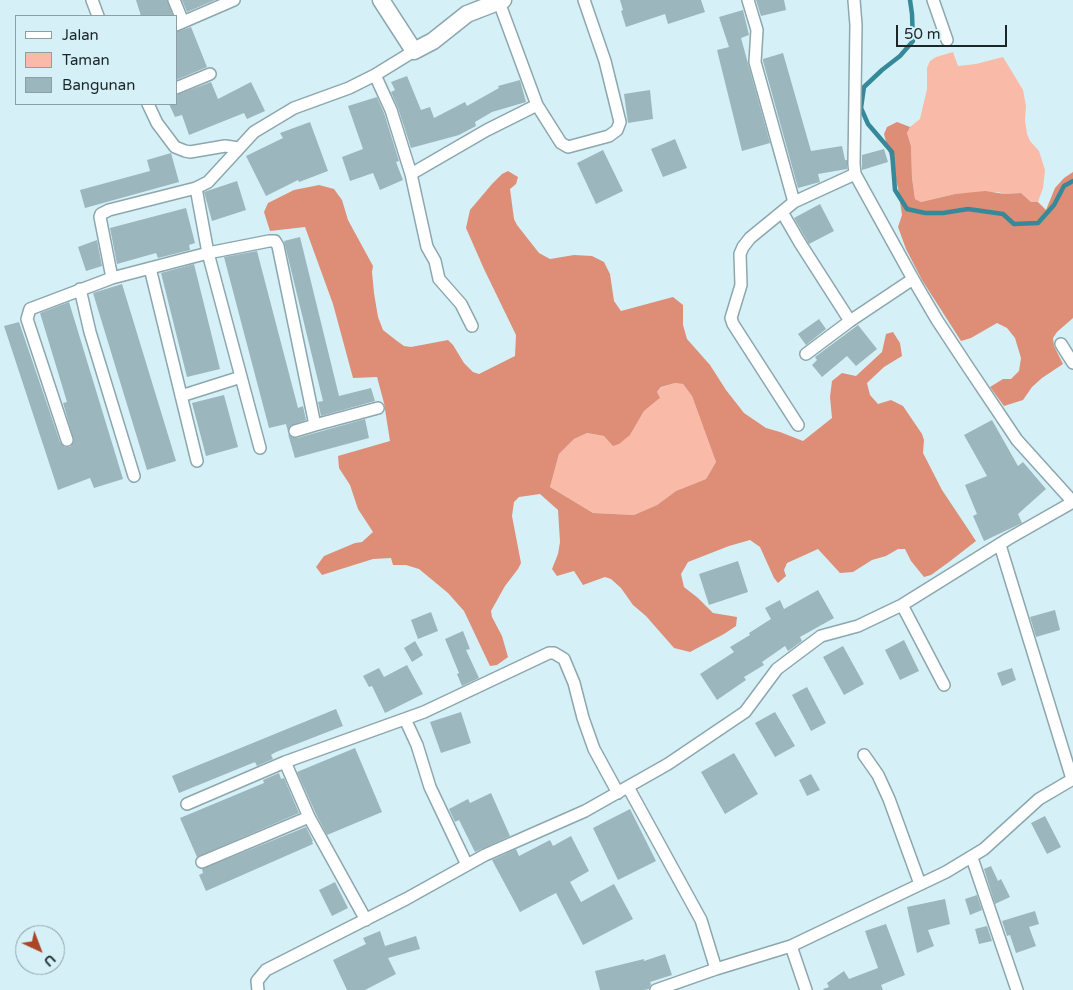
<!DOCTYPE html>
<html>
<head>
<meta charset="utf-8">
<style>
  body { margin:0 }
  #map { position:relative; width:1073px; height:990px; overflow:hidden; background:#d5f1f7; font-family:"Varela Round",sans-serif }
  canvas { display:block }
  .legend { position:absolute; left:15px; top:15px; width:162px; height:90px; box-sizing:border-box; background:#d5f1f7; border:1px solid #8ba0a4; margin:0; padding:6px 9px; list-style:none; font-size:15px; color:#1b2628 }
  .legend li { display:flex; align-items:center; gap:10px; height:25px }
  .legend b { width:25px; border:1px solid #8ba0a4 }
  .north { position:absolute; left:15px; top:925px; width:50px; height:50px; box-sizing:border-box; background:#d5f1f7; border:1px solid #8ba0a4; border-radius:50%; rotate:137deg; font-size:14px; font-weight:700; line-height:20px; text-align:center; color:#1b2628 }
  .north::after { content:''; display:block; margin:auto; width:18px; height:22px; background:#ac4426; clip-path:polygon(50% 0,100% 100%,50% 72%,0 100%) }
  .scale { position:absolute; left:896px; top:25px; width:111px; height:22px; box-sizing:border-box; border:2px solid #1b2628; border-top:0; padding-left:6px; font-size:15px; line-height:18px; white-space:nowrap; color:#1b2628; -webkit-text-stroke:4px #d5f1f7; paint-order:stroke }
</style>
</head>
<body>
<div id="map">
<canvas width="1073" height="990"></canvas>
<ul class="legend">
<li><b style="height:6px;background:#fff"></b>Jalan</li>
<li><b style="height:14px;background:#f9baa7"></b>Taman</li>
<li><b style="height:14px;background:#9bb6bc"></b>Bangunan</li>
</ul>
<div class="north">U</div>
<div class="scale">50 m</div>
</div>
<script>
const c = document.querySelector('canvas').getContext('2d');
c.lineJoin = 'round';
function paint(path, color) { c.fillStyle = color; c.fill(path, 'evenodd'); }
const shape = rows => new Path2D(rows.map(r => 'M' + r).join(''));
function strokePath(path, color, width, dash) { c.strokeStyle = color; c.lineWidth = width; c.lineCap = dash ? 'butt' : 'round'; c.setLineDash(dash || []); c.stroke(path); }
const green = shape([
  [953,52,958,66,976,64,1003,57,1023,90,1026,106,1025,120,1027,134,1030,141,1039,151,1045,170,1043,188,1038,202,1031,202,1021,193,1005,194,998,192,955,194,921,202,915,199,912,178,911,146,907,133,910,127,920,119,927,89,927,68,930,61,936,57],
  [675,383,683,384,692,396,716,462,706,479,676,491,657,505,634,515,593,513,550,487,559,454,574,439,587,433,604,436,630,435,644,411,659,399,657,392,662,387]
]);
const forest = shape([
  [897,122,910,127,907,133,911,146,912,178,915,199,921,202,955,194,985,191,1005,194,1021,193,1031,202,1038,202,1046,210,1055,188,1064,178,1073,172,1073,318,1057,332,1053,338,1054,346,1063,364,1042,378,1032,387,1023,400,1004,406,990,387,1003,379,1011,379,1019,371,1021,358,1015,338,1007,328,997,323,971,338,961,341,922,280,906,249,898,227,902,215,898,188,884,134,887,127],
  [508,171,518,177,516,184,510,189,514,219,517,225,539,253,550,259,574,255,592,256,604,262,610,274,614,301,621,311,673,297,683,305,683,325,687,339,710,365,726,390,744,413,766,428,780,432,803,441,832,418,830,397,832,381,842,373,856,376,882,352,886,334,893,332,900,343,902,356,884,367,867,383,870,395,878,404,891,400,903,406,922,434,924,440,923,453,942,490,976,541,949,562,931,575,924,577,911,561,905,549,898,549,886,556,872,560,853,572,840,573,818,549,787,563,784,570,786,576,778,583,774,578,760,547,750,540,729,546,688,562,681,574,684,587,698,598,713,613,737,617,736,626,724,634,690,652,674,648,646,616,633,605,621,588,611,579,605,577,583,585,574,571,557,576,552,569,558,554,560,542,558,510,540,494,519,497,514,502,512,516,521,563,518,569,505,586,491,611,492,617,502,636,508,657,497,665,490,666,464,611,448,593,419,569,406,565,393,565,391,558,373,559,322,575,316,567,324,556,355,543,362,542,373,532,358,509,350,485,339,468,338,456,390,441,384,403,377,377,353,378,333,304,305,227,270,231,264,212,268,203,294,190,319,185,334,189,342,200,348,220,373,266,372,272,374,293,378,317,383,330,397,341,404,346,411,347,448,340,453,345,464,363,473,372,479,374,515,356,516,335,484,269,466,228,470,210,492,184,502,174],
  [675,383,683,384,692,396,716,462,706,479,676,491,657,505,634,515,593,513,550,487,559,454,574,439,587,433,604,436,613,446,619,444,630,435,644,411,660,398,657,392,661,387]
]);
const stream = shape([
  [910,0,912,14,913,41,900,56,882,70,864,87,861,108,868,124,892,152,895,190,907,209,925,213,943,213,968,209,1003,214,1014,224,1038,223,1054,205,1064,186,1073,181]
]);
const building = shape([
  [136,0,167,0,173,16,141,16],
  [182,0,215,0,187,12],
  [620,0,701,0,705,12,668,24,665,14,626,27,621,11,623,10],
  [756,0,784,0,786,10,761,16],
  [743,10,749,35,741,38,770,143,742,151,717,50,729,47,719,17],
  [191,27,207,67,176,80,176,32],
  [783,53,811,151,842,146,845,160,847,160,847,169,818,174,820,182,798,188,763,61,763,59],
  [407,76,421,110,430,107,434,118,465,102,467,106,499,88,498,86,520,80,526,102,492,112,475,122,476,126,459,135,411,148,398,108,391,92,395,90,391,82],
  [211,82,218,99,251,82,265,111,247,119,244,113,189,135,182,115,175,117,169,104,176,104,176,95],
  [650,90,653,119,628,123,624,94],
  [377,97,384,113,399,161,396,162,403,180,380,190,373,173,350,181,342,157,363,149,348,106],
  [310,122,328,171,299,182,298,180,266,196,246,156,283,138,280,133],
  [675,139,687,168,663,177,651,149],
  [884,149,888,162,862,170,862,155],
  [603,150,623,191,596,204,577,163],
  [171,153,179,182,85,208,80,190,150,171,147,160],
  [237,181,246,210,212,221,204,192],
  [820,204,834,231,809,244,794,218],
  [186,208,195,243,189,245,190,250,158,258,156,253,117,264,110,228],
  [300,237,339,396,371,388,375,401,321,416,318,402,323,401,284,241],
  [97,240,102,266,86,271,78,247],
  [257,251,298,408,303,406,306,420,290,426,288,432,286,424,269,428,224,257],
  [194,264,220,369,187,377,161,273],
  [122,284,176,461,147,470,93,293],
  [69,302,123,479,94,488,90,478,58,490,4,326,19,322,60,442,65,447,70,447,74,441,63,403,67,402,40,313],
  [819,319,826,329,806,345,798,334],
  [858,325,877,349,856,366,847,356,822,377,812,365,817,360,815,357],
  [224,395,238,447,206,456,192,403],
  [365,419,369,438,295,458,288,434,293,438,297,438],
  [992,420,1018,466,1023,462,1046,489,1018,514,1022,523,984,541,973,516,977,514,965,485,987,476,964,435],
  [738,561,748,592,709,605,699,574],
  [818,590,834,618,800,637,802,641,791,649,788,651,785,646,762,662,764,665,744,677,746,680,717,700,700,674,734,652,730,647,750,635,749,633,771,619,765,608,780,600,784,609],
  [1055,610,1060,630,1036,637,1030,617],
  [431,612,438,631,418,639,411,620],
  [463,631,470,649,466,650,479,678,462,686,457,674,459,673,445,639],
  [904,640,919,671,900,680,885,650],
  [415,641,423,655,412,662,404,648],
  [843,646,864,684,844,695,823,657],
  [407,665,423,694,385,713,372,686,369,687,363,676,379,668,384,677],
  [1012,668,1016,680,1002,686,997,673],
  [807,687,826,723,811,731,792,695],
  [336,709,343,726,276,752,271,755,273,759,257,766,255,762,179,793,172,776],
  [461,712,471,743,441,753,430,722],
  [775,712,795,746,775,757,755,723],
  [355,748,382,812,327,835,316,814,297,772],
  [734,753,758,794,725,814,701,772],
  [279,773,281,779,284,778,299,813,197,857,180,818,264,783,263,780],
  [811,774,820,790,807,796,799,780],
  [491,793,510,836,475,852,459,820,455,822,449,809,468,799,470,803],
  [630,809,656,861,618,880,593,828],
  [1045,816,1061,847,1047,854,1031,823],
  [306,827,313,841,312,841,313,844,206,891,199,875,203,873,202,869],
  [571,836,589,871,570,882,581,902,614,884,633,919,583,945,556,893,520,912,492,860,516,849,519,856,550,840,553,846],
  [991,866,998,881,1001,879,1010,897,995,904,984,869],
  [335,882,348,908,332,916,319,890],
  [977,895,982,910,970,915,965,899],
  [945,899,950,924,928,930,934,946,917,953,907,907],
  [1035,911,1039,924,1029,927,1036,946,1016,953,1010,935,1007,936,1002,921],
  [886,924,905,975,881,985,883,990,824,990,823,989,829,987,827,983,844,971,849,979,878,968,865,931],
  [987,926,992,941,979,944,975,929],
  [380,931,385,946,416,936,420,949,388,958,396,974,365,990,347,990,333,960,366,944,363,938],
  [665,954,672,975,650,982,651,984,649,989,644,990,600,990,595,971,644,959,644,961]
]);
const street = shape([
  [92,0,98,16],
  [174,0,183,22],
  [748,0,757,30,755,62,794,202],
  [854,0,856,25,854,164,855,174,913,279,937,320,968,367,1017,440,1073,502],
  [933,0,947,40],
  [499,2,537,105,561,143,568,147,609,136,617,130,620,122,605,61,584,0],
  [176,25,234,0],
  [375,75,391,110,411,174,487,130,537,105],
  [176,88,210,74],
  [148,104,157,123,175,147,185,151,190,152,225,146,239,148],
  [411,174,427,247,435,261,439,279,461,304,472,326],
  [782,212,800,243,850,321],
  [150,268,197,461],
  [112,278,100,217,101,214,109,210,196,188],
  [80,289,90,332,134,476],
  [1061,344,1073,363],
  [806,354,850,321,913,279],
  [181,396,241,377],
  [798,425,733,324,731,318,741,285,740,254,743,247,750,238,794,202,855,174],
  [295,431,315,425],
  [67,440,27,319,30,309,112,278,208,253,269,241,275,241,278,246,315,425,378,408],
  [260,448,208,253,196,188,208,182,254,132,294,108,349,88,375,75,414,51],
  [1000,545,1072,779],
  [902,605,944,685],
  [405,719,417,745,430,787,467,865],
  [864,755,878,775,889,799,920,884],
  [285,762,309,817,366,920],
  [628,787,701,920,716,969],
  [187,804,285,762,424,712,549,653,554,653,564,659,574,683,583,718,594,749,618,793],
  [972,858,1017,990],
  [202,862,309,817],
  [791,946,806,990],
  [258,990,257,981,266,970,406,899,485,855,585,811,668,764,745,712,777,669,821,636,858,626,902,605,1008,539,1073,502],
  [656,990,716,969,791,946,946,872,984,849,1039,799,1073,779]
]);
const secondary = shape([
  [381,0,414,51,433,41,467,14,503,0]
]);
paint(green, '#f9baa7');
paint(forest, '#de8d76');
strokePath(stream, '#368999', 4.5);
paint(building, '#9bb6bc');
strokePath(street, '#8ca7ad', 14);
strokePath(secondary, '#8ca7ad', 19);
strokePath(street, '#fff', 11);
strokePath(secondary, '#fff', 16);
</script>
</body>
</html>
